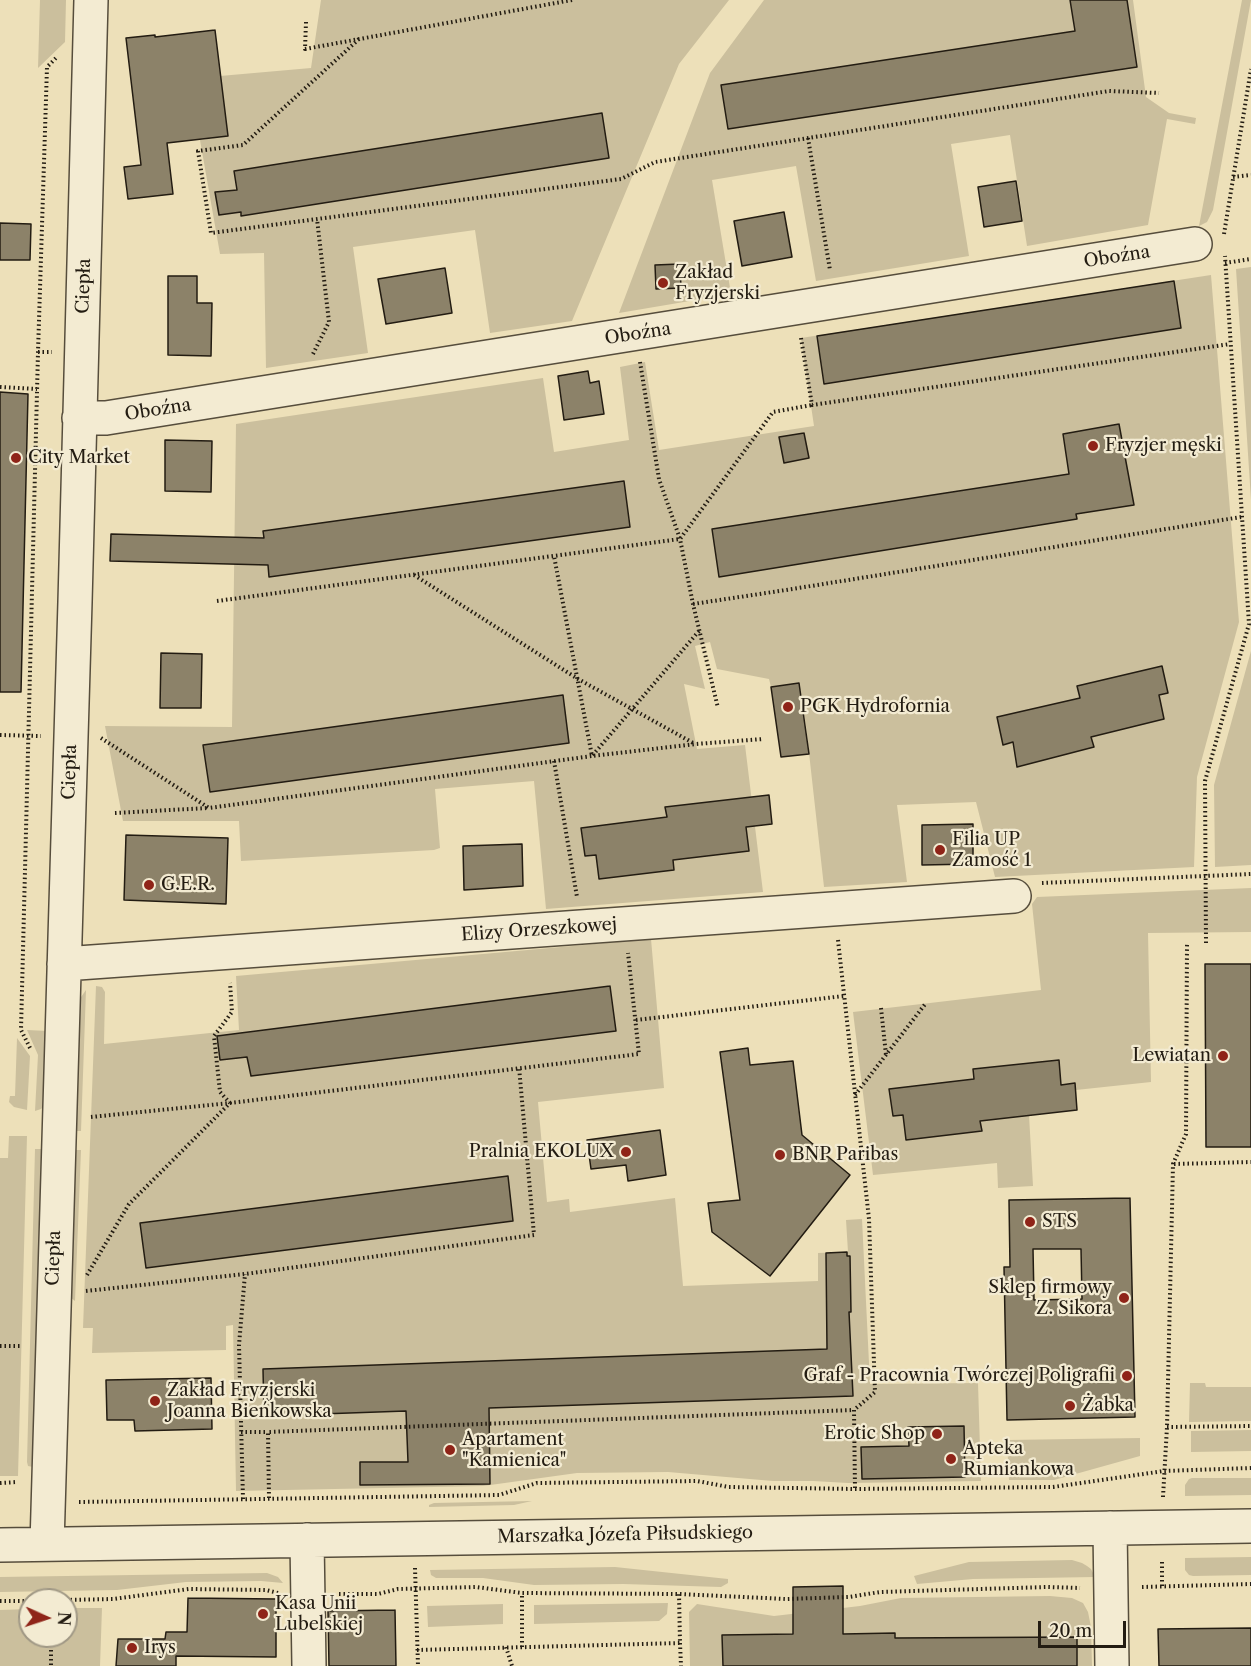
<!DOCTYPE html>
<html>
<head>
<meta charset="utf-8">
<style>
  body { margin:0 }
  #map { position:relative; width:1251px; height:1666px; overflow:hidden; background:#ede0b9; font-family:"Libre Caslon Text",serif }
  canvas { display:block }
  .north { position:absolute; left:18px; top:1588px; width:60px; height:60px; box-sizing:border-box; background:#f3ebd2; border:2px solid #a09885; border-radius:50%; rotate:93deg; font-size:16px; font-weight:700; line-height:24px; text-align:center; color:#231c12 }
  .north::after { content:''; display:block; margin:auto; width:21px; height:27px; background:#8f2418; clip-path:polygon(50% 0,100% 100%,50% 72%,0 100%) }
  .scale { position:absolute; left:1038px; top:1621px; width:88px; height:27px; box-sizing:border-box; border:3px solid #231c12; border-top:0; padding-left:8px; font-size:18px; line-height:21px; white-space:nowrap; color:#231c12; -webkit-text-stroke:4px #f3ebd2; paint-order:stroke }
</style>
</head>
<body>
<div id="map">
<canvas width="1251" height="1666"></canvas>
<div class="north">N</div>
<div class="scale">20 m</div>
</div>
<script>
const c = document.querySelector('canvas').getContext('2d');
c.lineJoin = 'round';
function paint(path, color) { c.fillStyle = color; c.fill(path, 'evenodd'); }
const shape = rows => new Path2D(rows.map(r => 'M' + r).join(''));
function strokePath(path, color, width, dash) { c.strokeStyle = color; c.lineWidth = width; c.lineCap = dash ? 'butt' : 'round'; c.setLineDash(dash || []); c.stroke(path); }
function label(font, color, halo, rows, align = 'center') {
  c.font = font + ' "Libre Caslon Text",serif'; c.lineWidth = 4.5; c.setLineDash([]); c.textBaseline = 'middle'; c.strokeStyle = halo; c.fillStyle = color; for (const [text, x, y, turn = 0] of rows) {
    c.save(); c.translate(x, y); c.rotate((+turn || 0) * Math.PI / 180); c.textAlign = isNaN(turn) ? turn : align; if (halo) c.strokeText(text, 0, 0); c.fillText(text, 0, 0); c.restore();
  }
}
const green = shape([
  [40,0,66,0,65,42,38,68],
  [321,0,729,0,679,64,572,321,490,333,475,230,353,247,368,353,266,368,264,253,220,254,200,140,228,136,220,76,311,68],
  [764,0,1133,0,1146,97,1169,113,1196,118,1195,124,1167,119,1148,225,1027,246,1010,135,951,144,969,256,816,281,796,166,712,180,731,294,619,313,710,73],
  [1242,0,1251,0,1213,210,1207,222,1199,226],
  [1251,267,1251,500,1236,269],
  [1211,275,1239,622,1197,777,1194,867,995,877,976,802,897,805,907,882,824,887,806,726,799,684,771,687,769,679,717,669,710,642,695,646,705,689,684,684,697,749,745,745,763,892,546,909,534,781,435,789,440,848,434,850,241,861,239,821,123,821,105,726,232,727,236,424,543,378,554,452,629,440,620,367,645,362,659,450,814,426,801,338],
  [1251,651,1251,865,1215,867,1214,785],
  [1251,888,1251,932,1148,933,1151,1082,1076,1090,1077,1110,1029,1115,1033,1186,998,1188,997,1163,873,1175,853,1012,1041,990,1032,904,1037,897],
  [651,939,664,1088,538,1102,547,1202,569,1199,570,1212,675,1198,683,1286,818,1281,818,1253,848,1252,846,1220,862,1219,870,1384,978,1383,981,1481,848,1483,813,1481,773,1481,668,1472,577,1473,483,1486,236,1491,233,1325,226,1326,226,1350,92,1353,93,1328,83,1328,96,986,102,987,105,992,104,1044,239,1030,236,976],
  [86,990,81,1131,73,1131,79,1000],
  [27,1030,48,1031,44,1106,41,1109,35,1111,38,1055],
  [17,1038,30,1056,27,1110,14,1107,9,1102,10,1096,15,1096],
  [9,1136,27,1136,18,1476,0,1476,0,1158,8,1158],
  [35,1149,45,1149,33,1467,28,1466,27,1462],
  [72,1150,81,1150,75,1301,70,1297],
  [1190,1383,1205,1383,1206,1387,1251,1387,1251,1421,1189,1422],
  [1251,1430,1251,1451,1191,1452,1191,1431],
  [1140,1438,1140,1456,1054,1480,1009,1480,1007,1440],
  [1192,1478,1251,1478,1251,1495,1185,1496,1185,1485,1189,1479],
  [532,1501,514,1505,429,1507,429,1505,434,1503],
  [1251,1557,1251,1575,1193,1576,1189,1575,1185,1570,1185,1558],
  [1072,1560,1082,1563,1087,1566,1091,1569,1095,1577,973,1579,917,1584,914,1576,969,1562],
  [615,1567,728,1579,728,1583,721,1587,623,1584,534,1585,483,1578,436,1578,431,1575,430,1570],
  [267,1573,278,1577,283,1583,261,1581,186,1582,117,1590,0,1592,0,1577],
  [1050,1596,1072,1598,1083,1603,1088,1612,1091,1627,1092,1666,690,1666,689,1612,697,1604,774,1616,860,1606,901,1598],
  [668,1603,667,1614,659,1621,534,1624,534,1605],
  [503,1604,503,1624,428,1627,427,1606],
  [66,1608,102,1608,100,1666,0,1666,0,1610,30,1609,30,1636,66,1636]
]);
const building = shape([
  [1070,0,1127,0,1137,67,728,129,721,85,1075,31,1070,0],
  [215,30,228,136,167,143,173,194,128,199,124,167,141,165,126,38,155,35,155,37,215,30],
  [602,113,609,158,241,216,241,212,219,215,215,192,237,190,234,171,602,113],
  [1016,181,1022,221,984,227,978,187,1016,181],
  [784,212,792,257,742,266,734,221,784,212],
  [0,223,31,224,30,260,0,260,0,223],
  [680,264,681,288,656,289,655,265,680,264],
  [445,268,452,313,386,324,378,279,445,268],
  [168,276,197,276,197,303,212,303,211,356,168,355,168,276],
  [1174,281,1181,328,824,384,817,336,1174,281],
  [588,371,590,383,599,381,604,414,564,420,558,376,588,371],
  [0,392,28,394,21,692,0,692,0,392],
  [1119,424,1134,505,1076,514,1077,519,719,577,712,529,1069,474,1063,434,1119,424],
  [804,433,809,458,784,463,779,437,804,433],
  [165,440,212,441,211,492,165,491,165,440],
  [624,481,630,527,269,577,268,565,110,561,111,534,264,538,263,531,624,481],
  [161,653,202,654,201,708,160,708,161,653],
  [1162,666,1168,693,1159,695,1164,719,1091,737,1094,747,1017,767,1013,742,1003,745,997,717,1080,698,1077,686,1162,666],
  [799,683,809,754,781,757,771,687,799,683],
  [563,695,569,743,210,792,203,745,563,695],
  [769,795,772,824,746,827,749,851,673,860,674,870,599,879,596,855,585,856,581,828,667,817,665,807,769,795],
  [973,824,973,864,922,865,922,825,973,824],
  [126,835,228,838,226,904,124,900,126,835],
  [522,844,523,886,464,890,463,846,522,844],
  [1205,964,1251,964,1251,1147,1206,1147,1205,964],
  [610,986,616,1031,251,1076,247,1057,220,1060,217,1036,610,986],
  [748,1048,750,1065,793,1061,802,1135,850,1175,770,1276,712,1232,708,1203,740,1200,720,1052,748,1048],
  [1059,1060,1061,1085,1075,1083,1077,1110,980,1121,982,1131,906,1140,903,1115,893,1116,889,1089,974,1079,973,1069,1059,1060],
  [660,1130,666,1175,628,1181,626,1165,591,1169,587,1140,660,1130],
  [508,1176,513,1221,146,1268,140,1223,508,1176],
  [1130,1198,1135,1417,1007,1420,1004,1267,1010,1267,1009,1200,1130,1198],
  [1033,1249,1081,1249,1082,1299,1034,1300,1033,1249],
  [847,1252,847,1256,850,1256,851,1312,849,1312,853,1396,489,1408,490,1484,360,1485,360,1462,408,1462,406,1411,264,1416,263,1369,827,1349,826,1253,847,1252],
  [211,1378,212,1429,135,1431,134,1420,107,1420,106,1380,211,1378],
  [964,1426,965,1477,862,1479,861,1447,909,1446,908,1427,964,1426],
  [843,1586,843,1634,895,1633,895,1638,1077,1637,1077,1666,723,1666,722,1635,793,1634,793,1587,843,1586],
  [188,1598,276,1599,276,1657,176,1656,176,1666,116,1666,118,1639,165,1639,166,1632,187,1632,188,1598],
  [395,1610,396,1666,329,1666,328,1611,395,1610],
  [1251,1628,1251,1666,1159,1666,1158,1629,1251,1628]
]);
const path = shape([
  [306,22,305,49,572,0],
  [359,39,243,145,198,151,211,233,621,179,655,162,1109,91,1159,93],
  [808,138,830,270],
  [1233,177,1251,175],
  [1224,234,1251,69],
  [1225,263,1251,259],
  [801,338,812,405,1230,344],
  [38,352,52,352],
  [313,354,329,322,317,219],
  [640,362,659,479,680,539,693,604,718,708],
  [0,387,37,389],
  [414,575,578,679,695,744],
  [217,601,680,539,773,412,812,405],
  [693,604,786,590,1241,517],
  [699,631,592,756,696,744,763,739],
  [0,735,41,736],
  [101,738,209,808,592,756,554,556],
  [554,761,577,897],
  [115,813,208,808],
  [1042,883,1251,874],
  [838,940,869,1219,875,1392,854,1410,855,1489],
  [1206,943,1205,781,1249,624,1225,256],
  [881,1008,886,1055],
  [636,1020,844,996],
  [30,1048,21,1030,38,352,47,67,57,57],
  [855,1095,926,1003],
  [91,1117,230,1103,639,1054,628,953],
  [1174,1164,1251,1162],
  [87,1275,129,1204,230,1103,220,1092,214,1036,232,1012,230,983],
  [86,1291,245,1274,534,1235,519,1067],
  [0,1346,21,1346],
  [1167,1427,1251,1426],
  [241,1432,268,1432],
  [0,1483,17,1482],
  [1163,1497,1167,1427,1173,1164,1186,1134,1187,943],
  [269,1498,268,1432,854,1410],
  [243,1499,239,1345,245,1274],
  [79,1502,499,1495,537,1483,697,1481,729,1487,855,1489,1053,1487,1164,1471,1251,1468],
  [415,1568,418,1666],
  [1162,1586,1162,1559],
  [1142,1587,1251,1584],
  [339,1594,378,1594,398,1589,476,1587,522,1593,679,1594,786,1599,849,1597,880,1592,1048,1587,1080,1588],
  [66,1600,113,1599,189,1589,266,1590,278,1593],
  [0,1601,30,1601],
  [680,1643,681,1666],
  [506,1647,512,1666],
  [522,1647,522,1593],
  [417,1650,680,1643,679,1594],
  [51,1665,51,1636]
]);
const minor = shape([
  [79,418,106,418,1195,244],
  [64,964,1014,896],
  [1110,1528,1112,1666],
  [307,1540,309,1666],
  [47,1544,75,602,91,0],
  [0,1545,1251,1526]
]);
const markers = [
  [663,283,6,"#8f2418"],
  [1093,446,6,"#8f2418"],
  [16,458,6,"#8f2418"],
  [788,707,6,"#8f2418"],
  [940,850,6,"#8f2418"],
  [149,885,6,"#8f2418"],
  [1223,1056,6,"#8f2418"],
  [626,1152,6,"#8f2418"],
  [780,1155,6,"#8f2418"],
  [1030,1222,6,"#8f2418"],
  [1124,1298,6,"#8f2418"],
  [1127,1376,6,"#8f2418"],
  [155,1401,6,"#8f2418"],
  [1070,1406,6,"#8f2418"],
  [937,1434,6,"#8f2418"],
  [450,1450,6,"#8f2418"],
  [951,1459,6,"#8f2418"],
  [263,1614,6,"#8f2418"],
  [132,1648,6,"#8f2418"]
];
const streetNames = [
  ["Oboźna",1117,257,-9],
  ["Ciepła",84,286,-88],
  ["Oboźna",638,334,-9],
  ["Oboźna",158,410,-9],
  ["Ciepła",70,772,-88],
  ["Elizy Orzeszkowej",539,930,-4],
  ["Ciepła",54,1258,-88],
  ["Marszałka Józefa Piłsudskiego",625,1535,-1]
];
const poiNames = [
  ["Zakład",675,273],
  ["Fryzjerski",675,294],
  ["Fryzjer męski",1105,446],
  ["City Market",28,458],
  ["PGK Hydrofornia",800,707],
  ["Filia UP",952,840],
  ["Zamość 1",952,861],
  ["G.E.R.",161,885],
  ["Lewiatan",1211,1056,"right"],
  ["Pralnia EKOLUX",614,1152,"right"],
  ["BNP Paribas",792,1155],
  ["STS",1042,1222],
  ["Sklep firmowy",1112,1288,"right"],
  ["Z. Sikora",1112,1309,"right"],
  ["Graf - Pracownia Twórczej Poligrafii",1115,1376,"right"],
  ["Zakład Fryzjerski",167,1391],
  ["Joanna Bieńkowska",167,1412],
  ["Żabka",1082,1406],
  ["Erotic Shop",925,1434,"right"],
  ["Apartament",462,1440],
  ["\"Kamienica\"",462,1461],
  ["Apteka",963,1449],
  ["Rumiankowa",963,1470],
  ["Kasa Unii",275,1604],
  ["Lubelskiej",275,1625],
  ["Irys",144,1648]
];
paint(green, '#cbbf9d');
paint(building, '#8c8269');
strokePath(building, '#231c12', 1.5);
strokePath(minor, '#564d3c', 36);
strokePath(path, '#231c12', 4, [1.5, 3]);
strokePath(minor, '#f3ebd2', 33);
for (const [x, y, r, color] of markers) { const dot = new Path2D(); dot.arc(x, y, r, 0, 2 * Math.PI); c.fillStyle = color; c.fill(dot); strokePath(dot, '#f3ebd2', 2); }
label('18px', '#231c12', '#f3ebd2', streetNames);
label('18px', '#231c12', '#f3ebd2', poiNames, 'left');
</script>
</body>
</html>
